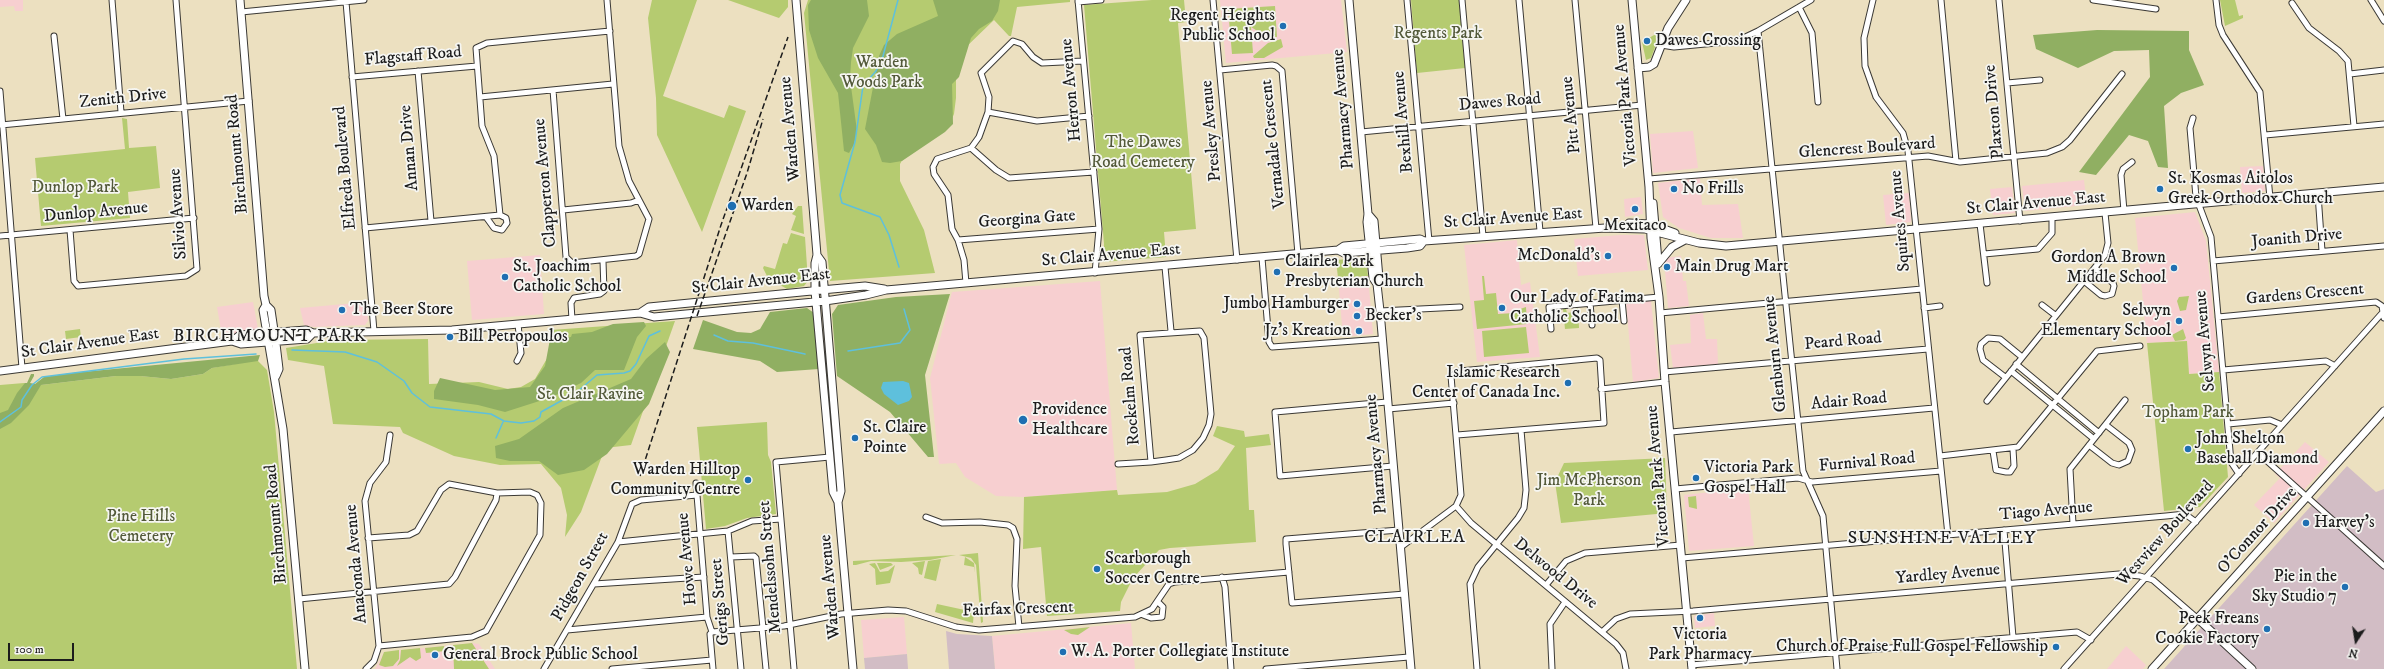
<!DOCTYPE html>
<html>
<head>
<meta charset="utf-8">
<style>
  body { margin:0 }
  #map { position:relative; width:2384px; height:669px; overflow:hidden; background:#ece0c0; font-family:"IM FELL DW Pica",serif }
  canvas { display:block }
  .north { position:absolute; left:2336px; top:621px; width:40px; height:40px; -webkit-text-stroke:3px #f6f6f2; paint-order:stroke; rotate:192deg; font-size:11px; font-weight:700; line-height:16px; text-align:center; color:#1c1c1c }
  .north::after { content:''; display:block; margin:auto; width:14px; height:18px; background:#1c1c1c; clip-path:polygon(50% 0,100% 100%,50% 72%,0 100%) }
  .scale { position:absolute; left:8px; top:643px; width:66px; height:18px; box-sizing:border-box; border:2px solid #1c1c1c; border-top:0; padding-left:5px; font-size:12px; line-height:14px; white-space:nowrap; color:#1c1c1c; -webkit-text-stroke:3px #f6f6f2; paint-order:stroke }
</style>
</head>
<body>
<div id="map">
<canvas width="2384" height="669"></canvas>
<div class="north">N</div>
<div class="scale">100 m</div>
</div>
<script>
const c = document.querySelector('canvas').getContext('2d');
c.lineJoin = 'round';
function paint(path, color) { c.fillStyle = color; c.fill(path, 'evenodd'); }
const shape = rows => new Path2D(rows.map(r => 'M' + r).join(''));
function strokePath(path, color, width, dash) { c.strokeStyle = color; c.lineWidth = width; c.lineCap = dash ? 'butt' : 'round'; c.setLineDash(dash || []); c.stroke(path); }
function label(font, color, halo, rows, align = 'center') {
  c.font = font + ' "IM FELL DW Pica",serif'; c.lineWidth = 3.5; c.setLineDash([]); c.textBaseline = 'middle'; c.strokeStyle = halo; c.fillStyle = color; for (const [text, x, y, turn = 0] of rows) {
    c.save(); c.translate(x, y); c.rotate((+turn || 0) * Math.PI / 180); c.textAlign = isNaN(turn) ? turn : align; if (halo) c.strokeText(text, 0, 0); c.fillText(text, 0, 0); c.restore();
  }
}
const built = shape([
  [0,0,23,0,23,11,15,11,14,6,0,7],
  [1220,0,1341,0,1347,52,1226,63],
  [1693,131,1698,168,1653,173,1650,134],
  [2263,166,2265,191,2242,193,2240,167],
  [1700,178,1702,205,1738,204,1743,238,1711,238,1679,228,1663,217,1658,183],
  [2084,180,2087,205,2025,211,2022,186],
  [2012,187,2015,213,1993,215,1990,189],
  [1909,193,1911,222,1886,225,1883,195],
  [1641,197,1643,214,1625,217,1624,199],
  [2195,212,2206,241,2219,372,2189,374,2186,341,2147,343,2135,218],
  [1620,235,1644,235,1648,270,1578,276,1574,239],
  [1517,240,1521,285,1530,282,1540,357,1477,362,1464,245],
  [540,255,544,314,472,320,467,261],
  [1681,256,1683,281,1686,281,1689,306,1668,308,1664,258],
  [1368,276,1373,334,1343,337,1338,278],
  [1100,281,1117,490,1024,497,996,496,965,477,956,463,939,464,930,378,952,292],
  [1651,301,1659,378,1633,382,1626,302],
  [253,302,258,329,222,336,217,307],
  [367,302,368,321,365,325,314,327,304,325,300,308],
  [1703,313,1706,339,1717,339,1718,364,1673,368,1670,345,1691,343,1690,315],
  [2305,442,2329,462,2274,523,2254,505,2280,478,2275,474],
  [1748,488,1754,546,1689,551,1684,495],
  [1714,613,1715,626,1695,628,1694,616],
  [904,617,907,654,864,658,861,620],
  [1131,623,1135,669,995,669,992,636],
  [472,643,479,644,495,669,375,669,384,652],
  [2126,646,2146,665,2143,669,2107,669]
]);
const industrial = shape([
  [2347,466,2376,492,2384,489,2384,669,2164,669],
  [946,631,957,634,992,636,995,669,949,669],
  [907,654,908,669,865,669,864,658]
]);
const green = shape([
  [652,0,697,0,663,96,724,118,729,105,746,111,702,232,657,135,656,98,648,18],
  [728,0,788,0,788,7,779,18],
  [808,0,1070,0,1070,2,1017,7,1011,36,1009,36,994,20,964,49,956,64,956,98,954,114,951,121,913,141,900,164,900,181,924,230,935,273,830,281,804,13],
  [1152,0,1184,0,1186,22,1178,23,1196,229,1164,232,1166,257,1103,262,1104,244,1084,5],
  [1411,0,1459,0,1465,68,1417,73],
  [2220,0,2235,0,2239,16,2243,15,2243,18,2225,26],
  [1275,6,1277,37,1264,35,1251,27,1253,53,1232,54,1228,9],
  [1661,31,1651,58,1646,60,1642,42],
  [1281,39,1283,47,1264,58,1254,58,1253,56,1268,43],
  [122,118,127,119,129,148,156,146,160,188,128,192,130,218,41,226,35,158,125,149],
  [798,206,802,206,804,234,791,230,796,216,792,214],
  [791,233,805,237,808,281,804,286,787,289,768,278,763,268,764,266,775,269,783,243,787,244],
  [1361,258,1366,260,1368,276,1338,278,1336,260],
  [1482,276,1484,276,1486,294,1496,293,1498,314,1514,313,1514,311,1526,307,1527,324,1477,329,1474,301,1484,300],
  [2189,296,2186,310,2180,311,2177,301,2179,297],
  [1575,308,1578,308,1579,328,1565,329,1563,309,1566,309,1567,313,1575,312],
  [675,321,631,445,605,448,581,512,565,537,567,515,561,488,541,464,500,465,454,456,403,433,400,427,333,424,324,366,288,360,286,348,335,340,428,339,429,384,479,382,508,389,521,387,535,379,552,350,551,330],
  [1526,327,1529,353,1484,357,1482,331],
  [80,329,81,337,66,339,65,331],
  [2183,329,2186,338,2184,340,2175,341,2172,335],
  [2187,341,2189,374,2219,372,2228,477,2200,507,2164,511,2147,343],
  [257,360,267,370,274,412,297,669,0,669,0,385,24,383,41,385,116,376,140,376,171,379,203,374,212,368],
  [767,422,768,455,771,462,776,514,747,518,725,526,706,529,697,427],
  [1217,426,1244,431,1245,437,1269,434,1271,445,1246,448,1249,510,1254,510,1256,542,1170,548,1159,550,1133,578,1121,602,1120,611,1047,616,1041,547,1023,549,1024,497,1117,490,1118,495,1167,492,1195,484,1218,470,1235,446,1213,436],
  [1665,458,1667,513,1561,523,1555,482,1564,463],
  [1696,496,1697,509,1689,507,1688,497],
  [978,553,983,622,981,623,976,565,971,558,959,555],
  [956,555,930,560,901,562,871,561,856,565,853,565,853,561],
  [965,557,974,563,975,573,974,567,964,565],
  [941,559,936,581,924,578,928,561],
  [925,561,922,575,919,574,918,568,912,563],
  [875,563,880,572,888,571,895,565,890,583,876,585,875,569,869,564],
  [883,563,891,563,893,565,880,570,877,563],
  [937,604,974,612,973,623,935,612],
  [1090,627,1078,635,1071,634,1064,630],
  [472,643,489,669,454,669,453,645],
  [444,646,445,651,426,653,425,648],
  [420,648,421,658,416,661,410,657,397,666,400,660,401,650],
  [399,650,399,659,393,666,385,667,379,665,384,652]
]);
const forest = shape([
  [811,0,867,0,869,16,853,48,851,62,850,79,857,131,854,144,849,153,844,151,838,93,818,58,809,30,808,5],
  [933,0,1000,0,998,11,992,21,979,29,971,38,959,77,952,84,953,124,945,132,902,161,890,163,882,162,876,145,865,129,879,56,884,45,897,34,938,16],
  [2097,30,2189,31,2189,50,2204,85,2181,93,2164,106,2168,168,2158,167,2148,141,2129,135,2096,175,2079,172,2150,77,2149,50,2114,51,2078,68,2036,49,2033,35],
  [950,294,925,375,934,457,928,457,890,412,837,376,832,314,838,305,896,297],
  [807,308,814,313,819,369,777,372,760,361,693,349,703,320,737,332,751,333,760,329,770,312],
  [644,322,646,326,637,337,624,370,595,370,581,383,552,397,505,412,478,405,434,399,434,391,440,378,495,390,530,387,545,366,550,339,571,337,572,334,592,332,613,324],
  [665,342,670,352,649,404,607,454,584,470,558,475,539,461,510,461,496,458,495,446,519,439,563,408,631,379,646,359],
  [260,355,258,361,212,368,203,374,171,379,140,376,116,376,41,385,29,405,11,423,0,429,0,413,8,410,17,393,25,383,27,383,31,374,34,374,34,376,30,383,35,384,44,377,72,373]
]);
const water = shape([
  [903,381,909,383,912,397,909,401,898,405,884,394,881,388,883,382]
]);
const stream = shape([
  [898,0,883,56,876,71,863,86,855,142,840,195,842,203,880,217,889,235,899,267],
  [714,335,728,341,753,343,805,354],
  [292,350,345,352,377,362,404,381,412,393,430,407,491,414,504,421,521,423,534,421,540,417,541,412,577,392,597,375,624,373,630,371,636,364,649,336,660,331],
  [848,351,900,343,910,330,904,309],
  [0,422,21,407,22,400,32,385,42,377,184,359,256,354],
  [496,438,503,422]
]);
const street = shape([
  [112,0,121,112],
  [1078,0,1099,229,1095,273],
  [1213,0,1237,260],
  [1407,0,1429,241],
  [1462,0,1483,236],
  [1519,0,1540,231],
  [1575,0,1596,228],
  [1873,0,1864,38,1865,66,1876,97,1903,133,1908,151,1948,535],
  [1941,0,1956,161],
  [1999,0,2020,221],
  [2093,0,2156,9],
  [2216,0,2219,25,2223,35,2260,92,2270,198],
  [2371,0,2384,21],
  [346,2,374,331],
  [1078,2,1101,0],
  [2292,3,2309,28,2339,51,2348,61,2354,126],
  [1799,7,1812,33,1818,102],
  [241,12,364,0],
  [1758,31,1803,471,1823,516,1837,669],
  [54,36,63,119],
  [1661,45,1674,47,1737,41,1758,31,1811,0],
  [1220,70,1272,65,1276,66,1282,71,1298,254],
  [418,71,431,221],
  [2350,74,2384,70],
  [352,77,477,66],
  [2007,83,2040,80],
  [553,90,566,257,572,263,636,256,639,254,649,219,629,181,619,146,607,0],
  [0,91,22,368],
  [480,97,613,84],
  [988,112,1037,121,1089,116],
  [2193,118,2190,128,2196,197,2211,237,2231,462,2239,474],
  [1,125,249,101],
  [1361,132,1642,105],
  [2265,135,2384,124],
  [971,148,996,170,1009,178,1094,172],
  [1649,179,1928,156,1960,162,2047,153,2062,147,2070,140,2122,74],
  [2318,194,2322,251],
  [563,210,631,203,639,200],
  [2124,211,2121,175,2123,169,2132,162],
  [486,217,494,228,502,230,507,223,506,218,500,215],
  [1980,224,1987,283],
  [365,228,500,215,494,156,482,126,476,48,487,43,610,31],
  [70,230,74,281,78,286,186,276,197,269,176,0],
  [0,236,194,218],
  [958,240,1099,229],
  [1984,254,2038,249,2052,233,2052,218],
  [1262,258,1269,342,1272,347,1382,339],
  [2213,261,2384,246],
  [1165,267,1171,331],
  [2084,281,2101,295,2105,296,2112,294,2114,286,2113,283,2095,268],
  [966,283,964,260,958,240,952,229,948,195,934,174,933,167,937,159,971,148,979,137,988,112,989,97,981,73,1013,41,1022,44,1033,57,1042,63,1083,61],
  [1622,300,1624,321],
  [1590,303,1592,325],
  [2042,305,2055,315],
  [1924,308,1940,306],
  [1380,311,1460,307],
  [1660,313,1922,289],
  [2218,317,2376,302,2382,306,2384,318],
  [572,320,571,303,574,298,600,294,604,291,603,261],
  [1551,329,1549,307,1659,297],
  [517,361,521,353,518,324],
  [2016,364,2099,433],
  [2223,370,2326,361,2335,366],
  [2011,371,2094,439],
  [1664,372,1928,349],
  [2005,377,1983,360,1980,349,1981,344,1988,338,2000,339,2022,357],
  [1601,389,1665,382],
  [1987,401,2105,255,2108,243,2105,213],
  [1387,402,1275,412,1280,476,1393,466],
  [1388,409,1454,403],
  [2228,424,2270,420,2282,425],
  [1671,432,1934,408],
  [2089,445,2112,463,2119,465,2128,461,2132,450,2129,443,2106,425],
  [1993,451,1996,470,2006,472,2010,472,2014,466,2013,449],
  [2258,453,2384,566],
  [1940,456,2018,447,2097,351,2140,346],
  [1118,464,1151,462,1166,460,1179,458,1193,450,1203,438,1209,425,1211,414,1204,338,1200,331,1140,335,1151,462],
  [696,483,707,617,712,632,784,626,841,614,888,610,906,611,956,627,979,630,1135,617,1152,609,1169,584,1175,582,1289,572],
  [1675,489,1798,478,1812,482,1941,471],
  [1456,506,1471,523,1616,644,1623,653,1626,669],
  [926,517,942,523,980,522,1008,525,1013,528,1017,539,1015,586,1019,627],
  [2073,524,2070,469,2125,400],
  [1399,530,1286,539,1286,544,1292,603,1405,594],
  [2004,530,2013,637],
  [728,531,741,669],
  [368,538,409,535,417,531,441,490,449,484,497,493,530,492,537,495,541,503,540,535,486,631,472,637,379,646],
  [618,542,728,531,752,521,781,519],
  [1401,547,1456,506,1461,495,1451,376,1460,371,1597,358,1600,360,1604,423,1457,435],
  [731,557,754,556,756,558,763,628],
  [1682,558,2166,516,2185,514,2196,522],
  [1222,577,1225,587,1231,669],
  [594,584,704,577],
  [1546,585,1566,561,1585,553,1681,545],
  [299,599,449,584,455,577,496,500,497,493],
  [1143,615,1151,618,1162,617,1163,607,1158,602],
  [762,628,766,669],
  [567,630,707,617],
  [1603,631,1616,619,1630,614,1693,611,2119,574,2140,576,2153,580,2198,619],
  [712,632,710,634,713,669],
  [1691,665,2077,632,2091,640],
  [366,669,374,661,379,646,365,501,370,483,386,462,390,435],
  [544,669,618,542,632,504,641,500,697,495],
  [612,669,712,660],
  [794,669,776,462,830,457],
  [1266,669,1409,657],
  [1477,669,1470,584,1478,567,1518,518,1524,508,1526,490,1521,430],
  [1552,669,1550,624,1565,602],
  [2064,669,2384,311]
]);
const secondary = shape([
  [240,0,264,296,266,305,271,310,276,344,279,369,276,376],
  [796,0,817,255,815,263,815,291,833,492,838,502],
  [1349,0,1368,214,1367,222,1373,278,1377,284,1380,311,1411,669],
  [1632,0,1649,187,1651,238,1659,297,1665,382,1692,669],
  [1638,68,1649,67,1654,64,1668,28,1686,0],
  [1653,203,1658,261],
  [1368,214,1374,221,1379,278,1377,284],
  [1629,223,1650,224,1675,233],
  [1338,250,1344,246,1420,239,1424,241,1605,228,1645,229,1699,243,1726,246,2384,187],
  [817,255,822,262,826,309,841,491,838,502,853,669],
  [1658,264,1672,247,1685,240],
  [266,305,263,310,283,429,305,669],
  [640,313,649,307,832,289,865,286,884,289],
  [232,341,240,335,306,330,313,333,452,330,640,313,654,317,825,301,866,295,886,290,1338,250,1344,253,1407,248,1420,246,1424,241],
  [0,371,232,341,241,344,307,339,313,333],
  [2198,619,2252,669],
  [2152,669,2384,411]
]);
const rail = shape([
  [697,316,747,173,763,119],
  [640,476,721,225,788,37]
]);
const markers = [
  [1283,26,4,"#1f6fb2"],
  [1647,41,4,"#1f6fb2"],
  [1674,189,4,"#1f6fb2"],
  [2160,189,4,"#1f6fb2"],
  [732,206,5,"#1f6fb2"],
  [1635,209,4,"#1f6fb2"],
  [1608,256,4,"#1f6fb2"],
  [1667,267,4,"#1f6fb2"],
  [2174,268,4,"#1f6fb2"],
  [1277,272,4,"#1f6fb2"],
  [505,277,4,"#1f6fb2"],
  [1357,304,4,"#1f6fb2"],
  [1502,308,4,"#1f6fb2"],
  [342,310,4,"#1f6fb2"],
  [1357,316,4,"#1f6fb2"],
  [2179,321,4,"#1f6fb2"],
  [1359,331,4,"#1f6fb2"],
  [450,337,4,"#1f6fb2"],
  [1568,383,4,"#1f6fb2"],
  [1023,420,5,"#1f6fb2"],
  [855,438,4,"#1f6fb2"],
  [2188,449,4,"#1f6fb2"],
  [1696,478,4,"#1f6fb2"],
  [748,480,4,"#1f6fb2"],
  [2306,523,4,"#1f6fb2"],
  [1097,569,4,"#1f6fb2"],
  [2345,587,4,"#1f6fb2"],
  [1700,618,4,"#1f6fb2"],
  [2267,629,4,"#1f6fb2"],
  [2056,647,4,"#1f6fb2"],
  [1063,652,4,"#1f6fb2"],
  [435,655,4,"#1f6fb2"]
];
const poiNames = [
  ["Regent Heights",1275,16,"right"],
  ["Public School",1275,36,"right"],
  ["Dawes Crossing",1655,41],
  ["St. Kosmas Aitolos",2168,179],
  ["Greek Orthodox Church",2168,199],
  ["No Frills",1682,189],
  ["Warden",741,206],
  ["Mexitaco",1635,226,"center"],
  ["McDonald's",1600,256,"right"],
  ["Gordon A Brown",2166,258,"right"],
  ["Middle School",2166,278,"right"],
  ["Clairlea Park",1285,262],
  ["Presbyterian Church",1285,282],
  ["St. Joachim",513,267],
  ["Catholic School",513,287],
  ["Main Drug Mart",1675,267],
  ["Our Lady of Fatima",1510,298],
  ["Catholic School",1510,318],
  ["Jumbo Hamburger",1349,304,"right"],
  ["The Beer Store",350,310],
  ["Selwyn",2171,311,"right"],
  ["Elementary School",2171,331,"right"],
  ["Becker's",1365,316],
  ["Jz's Kreation",1351,331,"right"],
  ["Bill Petropoulos",458,337],
  ["Islamic Research",1560,373,"right"],
  ["Center of Canada Inc.",1560,393,"right"],
  ["Providence",1032,410],
  ["Healthcare",1032,430],
  ["St. Claire",863,428],
  ["Pointe",863,448],
  ["John Shelton",2196,439],
  ["Baseball Diamond",2196,459],
  ["Victoria Park",1704,468],
  ["Gospel Hall",1704,488],
  ["Warden Hilltop",740,470,"right"],
  ["Community Centre",740,490,"right"],
  ["Harvey's",2314,523],
  ["Scarborough",1105,559],
  ["Soccer Centre",1105,579],
  ["Pie in the",2337,577,"right"],
  ["Sky Studio 7",2337,597,"right"],
  ["Peek Freans",2259,619,"right"],
  ["Cookie Factory",2259,639,"right"],
  ["Victoria",1700,635,"center"],
  ["Park Pharmacy",1700,655,"center"],
  ["Church of Praise Full Gospel Fellowship",2048,647,"right"],
  ["W. A. Porter Collegiate Institute",1071,652],
  ["General Brock Public School",443,655]
];
const parkNames = [
  ["Regents Park",1438,34],
  ["Warden",882,63],
  ["Woods Park",882,83],
  ["The Dawes",1143,143],
  ["Road Cemetery",1143,163],
  ["Dunlop Park",75,188],
  ["St. Clair Ravine",590,395],
  ["Topham Park",2188,413],
  ["Jim McPherson",1589,481],
  ["Park",1589,501],
  ["Pine Hills",141,517],
  ["Cemetery",141,537]
];
const streetNames = [
  ["Flagstaff Road",413,57,-5],
  ["Herron Avenue",1072,90,-95],
  ["Victoria Park Avenue",1626,95,-95],
  ["Zenith Drive",123,99,-6],
  ["Dawes Road",1500,103,-5],
  ["Pharmacy Avenue",1344,109,-95],
  ["Plaxton Drive",1995,112,-95],
  ["Pitt Avenue",1572,115,-96],
  ["Bexhill Avenue",1404,122,-95],
  ["Warden Avenue",791,129,-95],
  ["Presley Avenue",1212,131,-95],
  ["Vernadale Crescent",1274,144,-96],
  ["Annan Drive",410,148,-95],
  ["Glencrest Boulevard",1867,149,-4],
  ["Birchmount Road",238,154,-95],
  ["Elfreda Boulevard",346,168,-95],
  ["Clapperton Avenue",546,183,-95],
  ["St Clair Avenue East",2036,204,-5],
  ["Dunlop Avenue",96,213,-5],
  ["Silvio Avenue",179,214,-94],
  ["St Clair Avenue East",1513,219,-4],
  ["Georgina Gate",1027,220,-4],
  ["Squires Avenue",1901,221,-95],
  ["Joanith Drive",2297,239,-5],
  ["St Clair Avenue East",1111,256,-5],
  ["St Clair Avenue East",761,282,-6],
  ["Gardens Crescent",2305,295,-5],
  ["Selwyn Avenue",2206,341,-95],
  ["Peard Road",1843,342,-5],
  ["St Clair Avenue East",90,344,-8],
  ["Glenburn Avenue",1776,354,-96],
  ["Rockelm Road",1131,396,-95],
  ["Adair Road",1849,402,-5],
  ["Pharmacy Avenue",1377,454,-95],
  ["Furnival Road",1867,463,-5],
  ["Victoria Park Avenue",1659,476,-95],
  ["Tiago Avenue",2046,512,-5],
  ["Birchmount Road",277,524,-95],
  ["O'Connor Drive",2258,531,-48],
  ["Westview Boulevard",2166,534,-48],
  ["Howe Avenue",688,559,-95],
  ["Anaconda Avenue",357,564,-95],
  ["Mendelssohn Street",771,567,-95],
  ["Delwood Drive",1555,574,39],
  ["Yardley Avenue",1948,575,-5],
  ["Pidgeon Street",581,577,-61],
  ["Warden Avenue",831,587,-95],
  ["Gerigs Street",721,602,-95],
  ["Fairfax Crescent",1018,610,-2]
];
const neighbourhoodNames = [
  ["BIRCHMOUNT PARK",270,337],
  ["CLAIRLEA",1415,538],
  ["SUNSHINE VALLEY",1942,539]
];
paint(built, '#f7cfd0');
paint(industrial, '#d2bdc5');
paint(green, '#b5cb70');
paint(forest, '#90af62');
paint(water, '#5ec0dc');
strokePath(stream, '#5ec0dc', 1.5);
strokePath(street, '#3b3935', 7);
strokePath(secondary, '#3b3935', 9);
strokePath(street, '#fff', 5);
strokePath(secondary, '#fff', 7);
strokePath(rail, '#1c1c1c', 1.5, [6, 3]);
for (const [x, y, r, color] of markers) { const dot = new Path2D(); dot.arc(x, y, r, 0, 2 * Math.PI); c.fillStyle = color; c.fill(dot); strokePath(dot, '#f6f6f2', 1.5); }
label('17px', '#1c1c1c', '#f6f6f2', poiNames, 'left');
label('17px', '#525939', '#f6f6f2', parkNames);
label('17px', '#1c1c1c', '#f6f6f2', streetNames);
c.letterSpacing = '1px';
label('18px', '#1c1c1c', '#f6f6f2', neighbourhoodNames);
c.letterSpacing = '0px';
</script>
</body>
</html>
